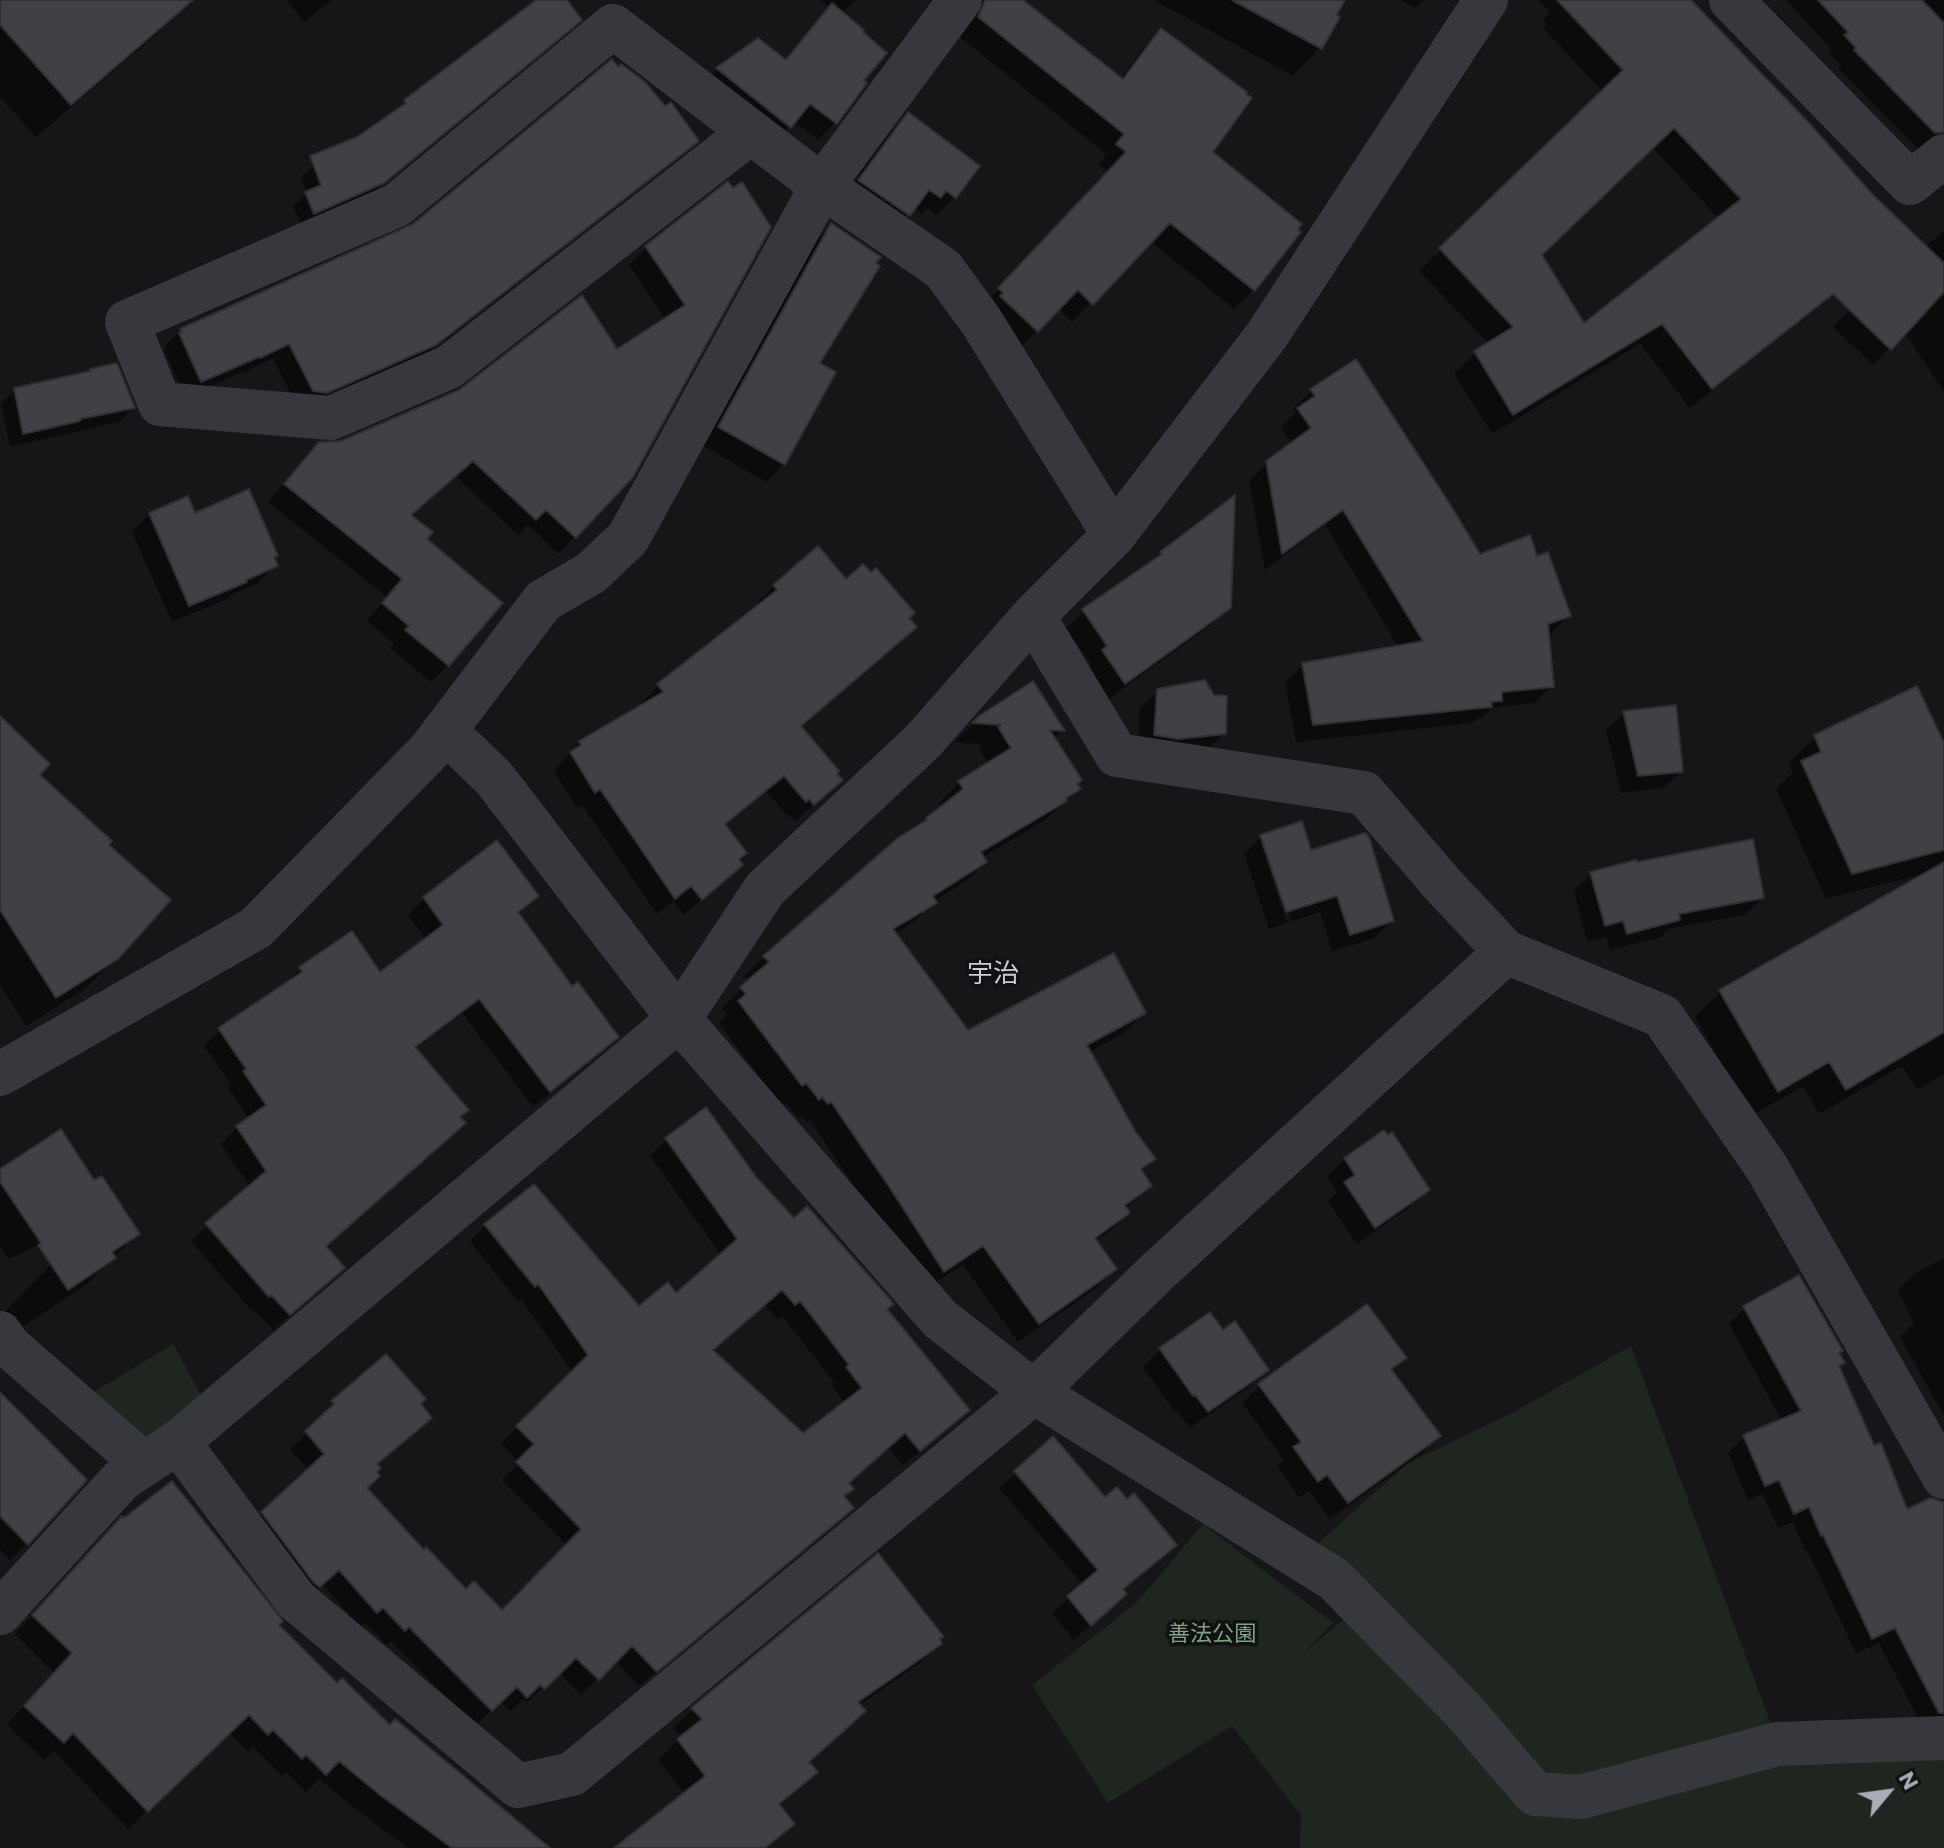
<!DOCTYPE html>
<html>
<head>
<meta charset="utf-8">
<style>
  body { margin:0 }
  #map { position:relative; width:1944px; height:1848px; overflow:hidden; background:#161618; font-family:Commissioner,sans-serif }
  canvas { display:block }
  .north { position:absolute; left:1848px; top:1752px; width:80px; height:80px; -webkit-text-stroke:6px #111113; paint-order:stroke; rotate:61deg; font-size:22px; font-weight:700; line-height:32px; text-align:center; color:#a8adb8 }
  .north::after { content:''; display:block; margin:auto; width:28px; height:36px; background:#a8adb8; clip-path:polygon(50% 0,100% 100%,50% 72%,0 100%) }
</style>
</head>
<body>
<div id="map">
<canvas width="1944" height="1848"></canvas>
<div class="north">N</div>
</div>
<script>
const c = document.querySelector('canvas').getContext('2d');
c.lineJoin = 'round';
function paint(path, color) { c.fillStyle = color; c.fill(path, 'evenodd'); }
const shape = rows => new Path2D(rows.map(r => 'M' + r).join(''));
function strokePath(path, color, width, dash) { c.strokeStyle = color; c.lineWidth = width; c.lineCap = dash ? 'butt' : 'round'; c.setLineDash(dash || []); c.stroke(path); }
function label(font, color, halo, rows, align = 'center') {
  c.font = font + ' Commissioner,"Noto Sans JP",sans-serif'; c.lineWidth = 7; c.setLineDash([]); c.textBaseline = 'middle'; c.strokeStyle = halo; c.fillStyle = color; for (const [text, x, y, turn = 0] of rows) {
    c.save(); c.translate(x, y); c.rotate((+turn || 0) * Math.PI / 180); c.textAlign = isNaN(turn) ? turn : align; if (halo) c.strokeText(text, 0, 0); c.fillText(text, 0, 0); c.restore();
  }
}
const green = shape([
  [173,1344,208,1408,149,1440,89,1395],
  [1631,1346,1772,1727,1567,1782,1532,1777,1317,1544,1408,1463,1512,1413],
  [1203,1524,1333,1623,1304,1653,1350,1614,1518,1794,1780,1762,1944,1755,1944,1848,1300,1848,1301,1815,1232,1726,1108,1803,1032,1685,1136,1603]
]);
const shadow = shape([
  [0,0,189,0,189,1,156,35,36,137,0,97],
  [287,0,332,0,304,22],
  [539,0,557,0,567,32,369,196,301,225,293,206,307,193,301,177,314,165,358,139,392,115,405,102],
  [820,0,855,0,841,14,861,81,865,83,835,123,818,140,794,121,772,144,700,87,717,70,758,40,784,61,815,24,830,8],
  [980,0,1019,0,1120,79,1142,50,1161,31,1210,152,1298,232,1253,290,1234,309,1150,241,1072,322,1058,308,1018,350,981,308,1108,172,1099,164,1106,154,960,37],
  [1154,0,1347,0,1320,48,1293,76],
  [1399,0,1424,0,1415,8],
  [1538,0,1687,0,1807,124,1754,354,1733,374,1690,408,1640,344,1492,434,1454,374,1475,353,1489,344,1419,271,1603,92,1543,28,1547,25,1543,20,1550,13],
  [1652,147,1719,219,1583,326,1540,255],
  [1786,0,1944,0,1944,130,1924,148,1918,149,1838,68,1841,66,1829,53,1832,50],
  [618,70,696,141,680,156,418,361,309,408,297,407,273,358,244,373,243,372,185,397,164,350,166,348,165,346,181,330,414,226],
  [908,115,977,166,954,197,937,215,928,208,922,214,913,208,891,232,842,198,890,133],
  [728,184,632,475,575,537,558,554,528,525,518,535,455,476,409,516,448,665,431,682,390,648,394,644,367,621,387,597,268,502,302,462,320,444,341,443,617,352,666,320,629,265,646,248],
  [831,225,817,364,784,464,766,482,702,445,814,243],
  [1944,231,1944,392,1904,332,1873,365,1833,327,1849,310],
  [1355,362,1479,556,1535,559,1569,615,1552,633,1547,634,1552,686,1534,703,1492,708,1483,717,1477,718,1472,723,1296,742,1285,682,1303,665,1399,648,1325,525,1265,570,1249,481,1267,463,1292,444,1281,427,1296,412,1294,408,1311,391],
  [91,371,132,408,119,422,10,447,1,404,15,390,88,374],
  [1233,499,1229,607,1211,625,1107,700,1086,669,1091,664,1066,628,1084,611,1152,564,1162,554],
  [150,514,194,515,272,558,275,566,258,583,231,595,227,599,172,622,132,532],
  [846,581,907,619,914,627,897,644,800,728,840,780,796,821,790,815,788,817,766,791,724,826,740,865,684,915,673,901,657,914,582,805,577,808,554,771,580,742,643,705,641,703,658,686,760,606,757,603,774,586],
  [1916,689,1944,748,1944,1074,1917,1090,1902,1066,1819,1114,1803,1086,1751,1116,1695,1017,1721,991,1926,873,1826,899,1776,789,1793,772,1789,763,1815,737],
  [1158,691,1224,734,1206,751,1138,752,1140,709],
  [1624,713,1681,771,1664,788,1621,793,1606,730],
  [980,717,1062,731,1054,739,1078,789,1045,820,982,858,985,862,965,882,934,901,914,922,894,934,968,1033,1144,1013,1124,1033,1089,1052,1134,1132,1153,1159,1140,1172,1150,1186,1125,1209,1128,1213,1108,1233,1095,1241,1115,1269,1095,1289,1018,1342,963,1265,923,1290,810,1120,807,1122,801,1116,798,1118,785,1102,781,1105,719,1023,727,1015,722,1008,749,982,744,977,764,957,942,808,939,803,959,783,989,764,979,749,983,745,955,742],
  [0,719,37,775,106,845,115,959,85,989,26,1026,0,985],
  [1261,837,1310,852,1392,920,1375,938,1332,951,1320,912,1269,929,1244,854],
  [1261,844,1265,844,1291,921,1287,922],
  [497,843,536,896,517,914,571,989,617,1036,601,1052,533,1107,462,1013,414,1049,458,1118,324,1247,343,1268,327,1284,273,1330,254,1310,252,1311,191,1241,250,1187,221,1144,237,1128,249,1119,228,1088,231,1085,204,1046,220,1030,284,985,300,969,351,934,379,975,427,940,408,915,424,899],
  [1591,874,1762,898,1745,915,1668,929,1661,937,1610,950,1606,937,1587,942,1574,891],
  [706,1110,755,1178,794,1221,885,1310,968,1410,952,1426,903,1465,888,1447,847,1484,851,1489,843,1497,835,1524,639,1686,615,1661,581,1695,558,1672,527,1703,523,1699,510,1712,500,1701,475,1726,391,1641,387,1645,365,1623,360,1627,322,1584,302,1602,247,1530,309,1470,290,1449,319,1421,317,1419,333,1403,418,1404,430,1418,414,1434,376,1465,365,1488,424,1552,466,1592,502,1612,567,1546,502,1480,519,1462,501,1443,573,1373,521,1299,518,1302,470,1241,486,1225,639,1309,675,1296,721,1255,650,1156,666,1140],
  [764,1304,778,1320,782,1316,834,1382,831,1385,845,1403,803,1436,711,1351],
  [1387,1137,1428,1189,1410,1207,1357,1244,1328,1201,1337,1192,1327,1177,1345,1159],
  [0,1171,78,1225,9,1259,0,1247],
  [89,1225,137,1234,87,1284,0,1342,0,1317],
  [1944,1258,1944,1416,1900,1337,1914,1323,1898,1290,1914,1274],
  [1366,1306,1405,1357,1390,1372,1438,1436,1421,1454,1330,1519,1309,1491,1300,1498,1277,1466,1284,1460,1242,1403,1259,1386],
  [1745,1308,1837,1353,1837,1367,1873,1448,1906,1512,1944,1519,1944,1720,1923,1728,1879,1643,1856,1653,1807,1550,1805,1551,1793,1522,1778,1528,1763,1494,1748,1500,1728,1453,1744,1437,1782,1421,1729,1324],
  [1222,1333,1266,1369,1249,1387,1190,1428,1177,1411,1175,1412,1143,1367,1160,1350],
  [0,1389,18,1407,15,1410,27,1543,10,1560,0,1550],
  [1053,1439,1104,1499,1175,1545,1159,1561,1122,1591,1125,1594,1074,1640,1052,1613,1083,1585,999,1488],
  [103,1538,276,1625,336,1686,539,1848,408,1848,361,1813,319,1779,306,1792,286,1772,282,1776,253,1747,248,1752,229,1732,128,1829,54,1751,44,1760,7,1725,54,1673,15,1634],
  [938,1640,940,1644,920,1663,858,1706,807,1763,815,1772,778,1806,793,1824,767,1848,618,1848,685,1794,658,1760,682,1737,673,1728,693,1709]
]);
const building = shape([
  [0,0,193,0,71,105,0,25,0,0],
  [536,0,567,0,582,20,384,183,314,214,305,192,321,185,310,156,357,137,406,103,404,100,536,0],
  [985,0,1023,0,1123,79,1161,28,1247,92,1246,94,1252,98,1213,152,1302,224,1298,229,1301,232,1255,291,1170,223,1093,305,1078,290,1038,332,1000,296,1003,293,998,288,1126,152,1116,144,1124,134,978,17,985,0],
  [1232,0,1345,0,1337,15,1340,17,1322,49,1232,0],
  [1557,0,1691,0,1809,123,1873,195,1944,263,1944,292,1891,350,1833,294,1712,389,1662,324,1513,415,1474,351,1513,327,1439,248,1623,70,1557,0],
  [1674,128,1741,199,1584,323,1542,255,1674,128],
  [1818,0,1922,0,1944,23,1944,132,1935,133,1854,50,1856,48,1844,35,1848,32,1818,0],
  [832,3,864,30,863,32,887,53,864,80,867,83,837,124,810,104,791,128,716,68,758,38,786,60,832,3],
  [612,59,618,67,621,64,645,82,665,106,671,102,699,141,436,345,327,393,313,391,289,344,260,358,259,357,201,382,179,333,182,332,180,329,413,224,612,59],
  [908,112,980,166,956,198,946,191,941,198,929,190,910,216,858,180,908,112],
  [728,181,733,188,742,182,771,227,633,477,576,538,546,510,536,520,473,461,411,515,433,532,427,539,503,603,449,666,405,630,409,626,382,603,402,579,284,484,319,442,341,441,459,390,582,295,617,349,685,305,645,246,728,181],
  [831,223,881,257,876,263,880,266,820,363,836,372,785,465,718,427,831,223],
  [1356,359,1451,506,1480,554,1530,535,1537,556,1548,552,1571,616,1548,624,1554,687,1502,692,1502,701,1491,702,1492,707,1313,725,1302,663,1423,641,1343,510,1282,554,1266,461,1311,428,1297,408,1315,396,1310,389,1356,359],
  [117,363,135,408,80,419,80,421,23,434,14,388,91,371,90,369,117,363],
  [249,489,278,556,274,557,278,566,246,580,247,582,189,606,149,513,188,496,195,513,249,489],
  [1235,495,1231,608,1125,684,1102,650,1107,646,1082,609,1162,554,1160,552,1235,495],
  [818,546,846,579,863,564,871,572,876,568,915,613,909,618,917,627,801,726,839,771,837,774,843,780,814,805,809,799,806,802,784,776,725,824,747,853,739,859,743,865,702,900,691,886,675,899,600,789,595,793,570,752,581,745,579,741,663,692,657,684,777,590,773,585,818,546],
  [1205,680,1214,695,1227,696,1226,734,1179,739,1154,735,1157,689,1205,680],
  [1033,681,1065,731,1050,730,1082,780,1077,784,1081,789,1066,798,1067,801,981,852,987,862,933,896,937,903,893,929,968,1030,1114,953,1146,1013,1087,1045,1135,1131,1156,1159,1141,1169,1152,1186,1125,1205,1130,1213,1095,1238,1117,1269,1039,1324,983,1246,944,1272,890,1188,831,1102,828,1104,822,1097,819,1100,806,1083,802,1086,738,1001,746,994,740,987,769,962,763,956,899,837,927,820,926,818,963,789,958,781,1011,748,998,727,1001,725,972,723,979,716,1033,681],
  [1917,686,1944,743,1944,850,1852,874,1801,761,1821,752,1814,735,1917,686],
  [1676,705,1683,772,1638,776,1623,711,1676,705],
  [0,716,50,764,40,775,112,841,109,845,171,900,118,959,56,998,0,910,0,716],
  [1302,821,1311,850,1365,833,1369,837,1394,921,1350,935,1337,896,1286,912,1260,835,1302,821],
  [1753,839,1764,898,1679,914,1680,920,1627,934,1623,921,1605,926,1590,872,1636,860,1637,862,1753,839],
  [497,840,539,896,518,912,572,986,578,982,619,1037,550,1092,479,999,415,1047,469,1110,460,1117,466,1123,326,1246,345,1268,290,1315,271,1295,269,1297,205,1223,266,1171,236,1126,266,1105,243,1071,246,1069,218,1028,302,972,299,967,352,931,380,972,443,925,423,897,497,840],
  [1944,862,1944,1032,1846,1090,1829,1062,1778,1092,1719,990,1944,862],
  [706,1107,756,1177,794,1218,807,1206,894,1304,887,1309,970,1410,920,1451,905,1433,849,1483,854,1489,844,1496,854,1508,657,1672,632,1646,599,1680,576,1658,545,1689,540,1685,527,1698,517,1687,492,1711,409,1627,405,1631,383,1608,377,1613,339,1570,320,1587,314,1583,261,1512,324,1454,305,1431,334,1404,331,1401,386,1354,426,1399,421,1404,432,1418,377,1464,381,1468,377,1472,380,1476,367,1488,424,1550,426,1547,466,1589,474,1581,502,1610,581,1529,516,1462,534,1444,516,1426,588,1355,538,1284,535,1287,484,1224,534,1184,639,1306,668,1282,676,1293,737,1239,665,1138,706,1107],
  [782,1290,795,1305,800,1301,849,1365,846,1367,862,1388,803,1433,713,1350,782,1290],
  [61,1129,94,1180,102,1176,140,1234,112,1252,116,1258,68,1290,38,1245,41,1243,0,1182,0,1169,61,1129],
  [1384,1130,1388,1135,1392,1132,1430,1190,1375,1228,1344,1182,1355,1175,1344,1158,1384,1130],
  [1799,1275,1843,1351,1839,1353,1845,1363,1839,1366,1874,1445,1881,1443,1907,1509,1931,1498,1944,1502,1944,1713,1939,1713,1895,1628,1872,1639,1823,1535,1821,1536,1809,1507,1794,1514,1779,1480,1765,1486,1743,1435,1801,1411,1743,1306,1799,1275],
  [1367,1304,1407,1358,1391,1369,1441,1436,1348,1503,1327,1475,1318,1482,1293,1447,1301,1442,1258,1384,1367,1304],
  [1210,1312,1223,1330,1235,1321,1269,1370,1208,1412,1195,1395,1193,1396,1159,1348,1210,1312],
  [0,1392,87,1480,28,1545,0,1516,0,1392],
  [1053,1436,1105,1497,1117,1487,1127,1499,1134,1493,1177,1545,1123,1589,1127,1594,1091,1626,1067,1596,1098,1570,1014,1471,1053,1436],
  [172,1481,283,1621,279,1625,337,1683,342,1678,390,1725,395,1719,550,1848,452,1848,380,1795,339,1761,326,1775,306,1755,302,1759,273,1730,268,1735,249,1715,148,1812,73,1733,64,1743,24,1706,72,1653,32,1615,122,1516,124,1518,172,1481],
  [878,1553,944,1637,940,1639,942,1644,858,1702,866,1711,809,1762,818,1772,779,1804,795,1824,765,1848,614,1848,705,1776,677,1739,702,1719,691,1708,878,1553]
]);
const minor = shape([
  [1731,0,1910,183,1944,156],
  [751,132,449,367,331,418,160,404,127,322,397,205,613,26,751,132,822,186,943,269,981,321,1114,535],
  [1033,616,1117,755,1364,793,1444,886,1506,952,1662,1016,1767,1168,1944,1477],
  [445,731,494,778,679,1019,940,1319,1034,1392,1334,1579,1462,1709,1535,1794,1581,1797,1777,1744,1944,1738],
  [0,1074,256,928,430,750,543,601,591,573,628,538,822,186,960,0],
  [0,1333,9,1346,144,1464],
  [178,1442,296,1600,518,1786,572,1774,1034,1392,1157,1272,1506,952],
  [0,1613,122,1479,178,1442,679,1019,765,889,923,741,1033,616,1114,535,1267,335,1486,0]
]);
const parkNames = [
  ["善法公園",1212,1634]
];
const quarterNames = [
  ["宇治",993,973]
];
paint(green, '#1e261f');
paint(shadow, '#0007');
paint(building, '#404145');
strokePath(building, '#303034', 2);
strokePath(minor, '#37383d', 44);
label('22px', '#7fa381', '#111113', parkNames);
label('26px', '#c9ccd4', '#111113', quarterNames);
</script>
</body>
</html>
